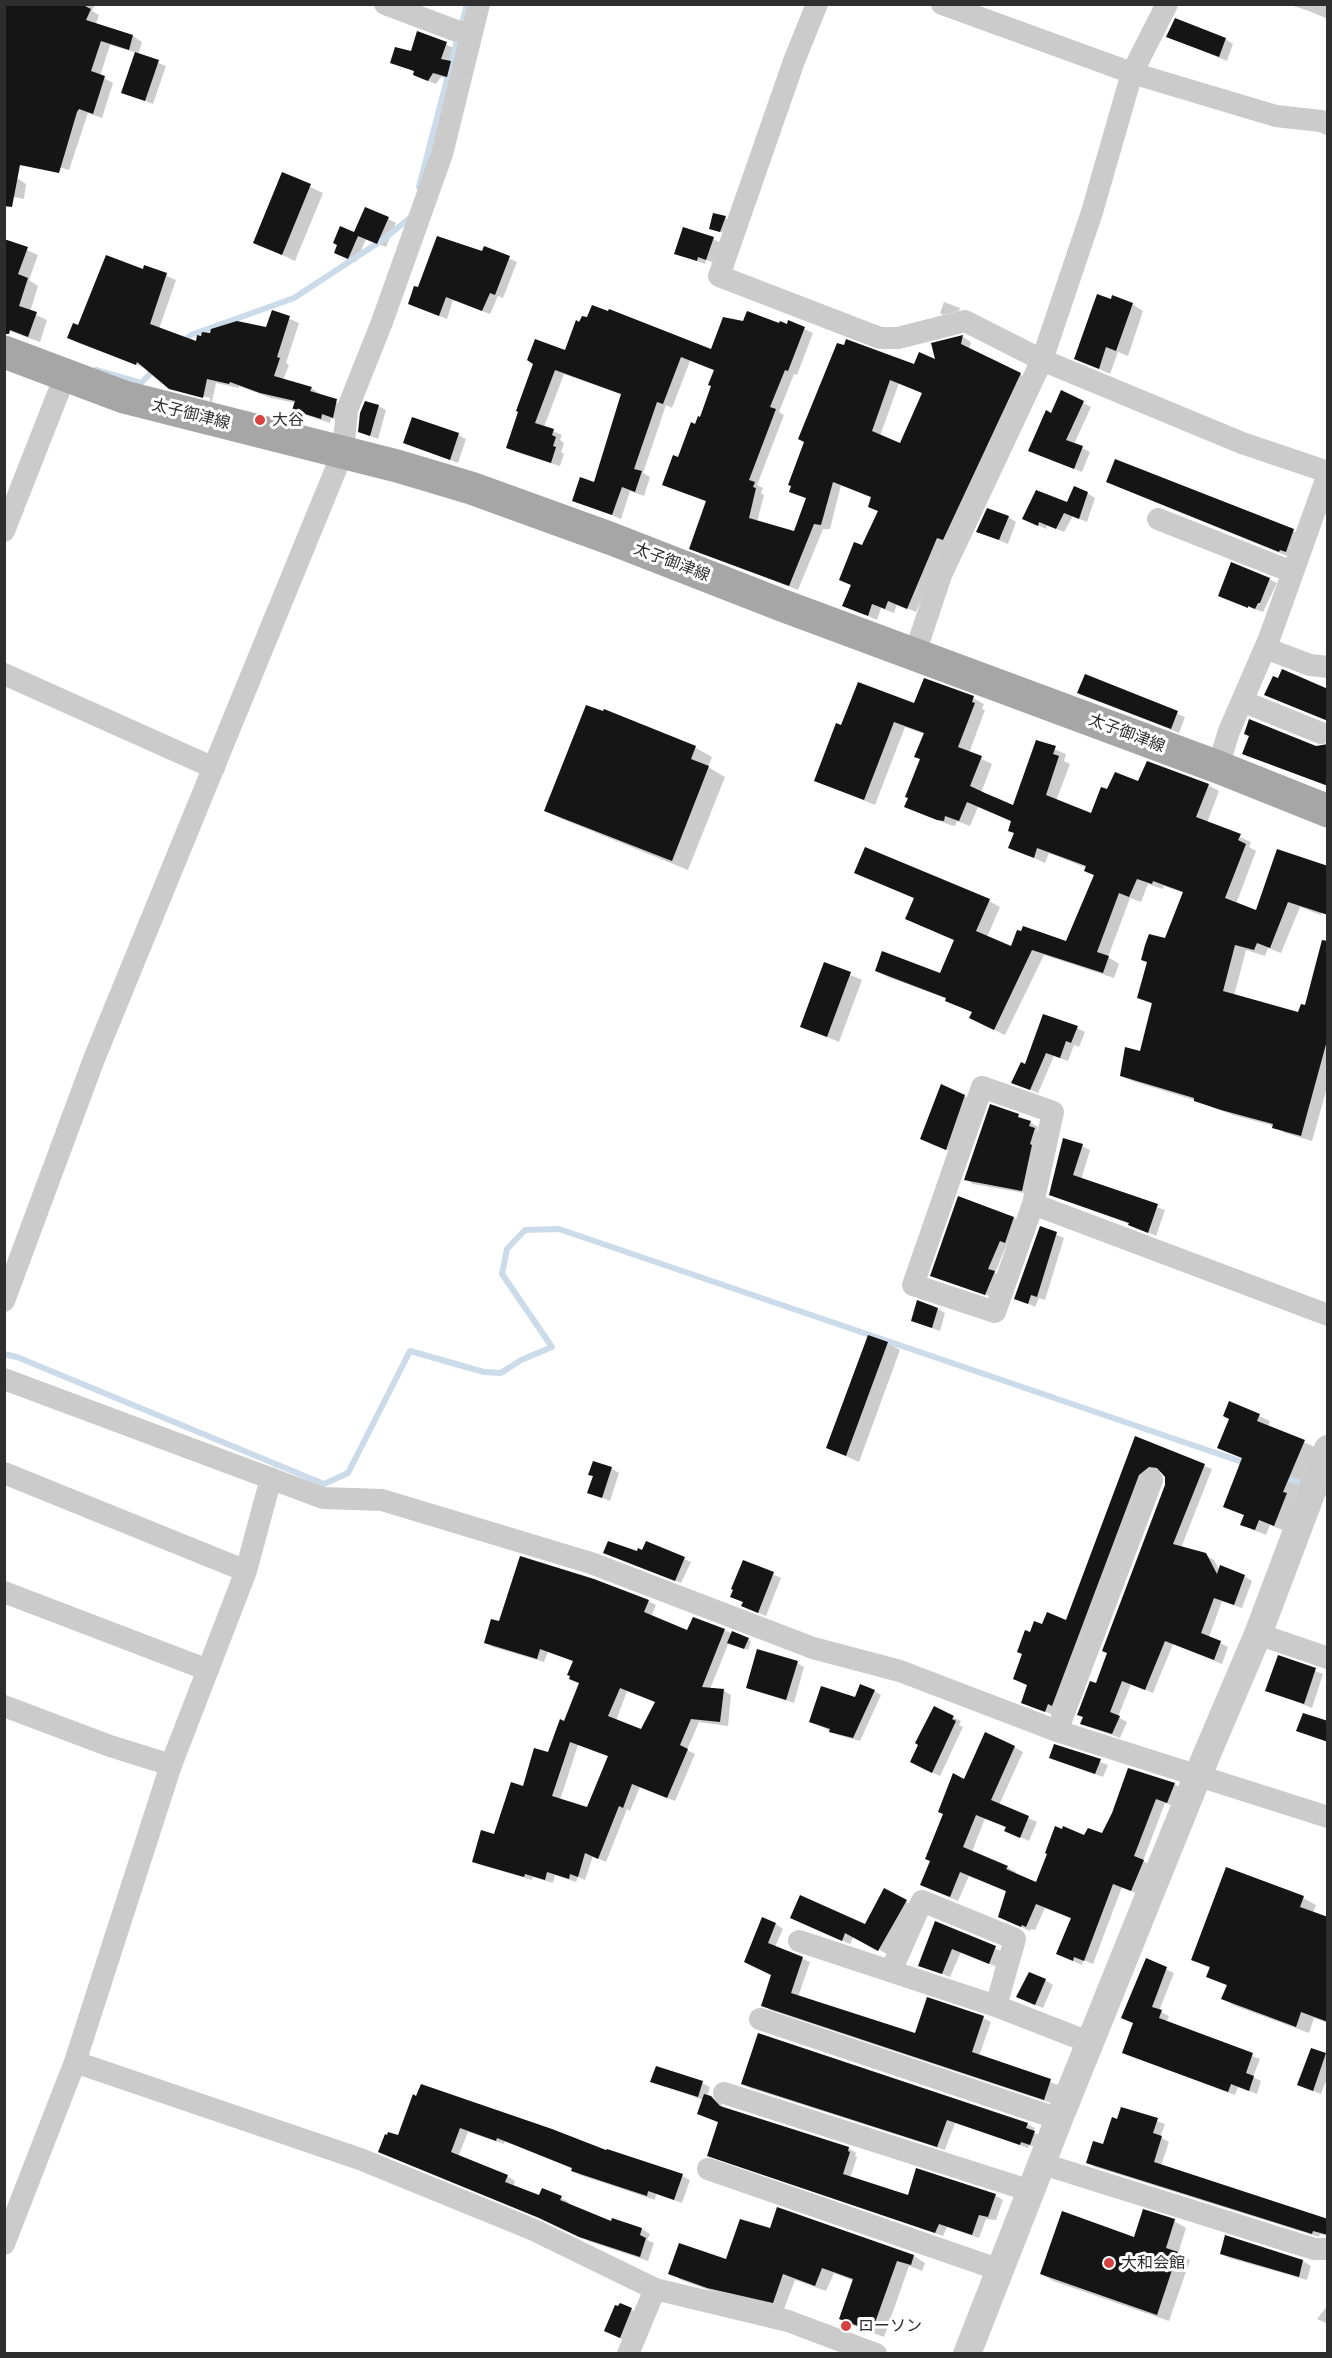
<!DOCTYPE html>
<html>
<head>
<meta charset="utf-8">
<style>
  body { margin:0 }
  #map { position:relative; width:1332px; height:2358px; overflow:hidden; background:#fff; font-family:"Golos Text",sans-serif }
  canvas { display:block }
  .frame { position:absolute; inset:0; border:6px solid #2e2e2e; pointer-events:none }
</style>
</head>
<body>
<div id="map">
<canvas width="1332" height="2358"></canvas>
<div class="frame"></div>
</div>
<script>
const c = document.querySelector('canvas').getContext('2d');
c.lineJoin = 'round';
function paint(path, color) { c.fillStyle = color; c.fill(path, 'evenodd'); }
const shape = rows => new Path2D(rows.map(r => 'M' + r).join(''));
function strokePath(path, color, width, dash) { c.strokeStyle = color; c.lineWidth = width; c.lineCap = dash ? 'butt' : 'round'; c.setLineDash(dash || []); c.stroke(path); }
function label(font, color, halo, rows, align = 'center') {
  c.font = font + ' "Golos Text","Noto Sans JP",sans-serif'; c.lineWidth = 6; c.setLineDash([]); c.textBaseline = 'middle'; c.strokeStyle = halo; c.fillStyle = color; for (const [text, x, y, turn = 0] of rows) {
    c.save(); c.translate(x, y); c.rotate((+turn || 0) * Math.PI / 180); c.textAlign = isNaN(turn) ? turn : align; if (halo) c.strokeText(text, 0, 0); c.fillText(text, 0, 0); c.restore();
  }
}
const shadow = shape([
  [4,4,95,4,92,11,99,15,96,24,133,36,142,42,138,55,166,66,153,104,123,92,137,53,110,45,100,76,113,83,102,118,88,113,69,170,4,151],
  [1287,4,1328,4,1328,19,1309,11],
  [418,33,454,48,449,62,458,67,455,80,441,77,436,84,422,79,415,75,416,72,392,62,412,52],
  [1168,36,1225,39,1233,44,1227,61],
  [283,174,323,193,295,261,255,242],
  [17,178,26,184,24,199,4,195],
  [725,218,728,220,724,233,714,230],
  [388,219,396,223,386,247,366,239,356,262,344,257,355,234],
  [713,239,721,243,714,263,706,260,705,264,676,253],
  [4,240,38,255,29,280,38,286,30,312,47,320,40,342,4,329],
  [485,248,517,262,503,298,498,296,490,314,453,300,447,319,410,304,419,289,483,253],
  [145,267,176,280,159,329,197,343,211,335,267,328,273,312,299,323,286,363,289,365,283,380,311,388,320,394,320,396,345,406,342,422,331,418,330,423,303,414,294,409,296,403,271,398,239,386,239,388,216,383,212,402,180,394,210,401,210,398,169,388,146,368,78,343,69,338,144,271],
  [944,302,960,308,959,311,943,315,940,313],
  [1132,304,1143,311,1128,356,1118,352,1110,374,1076,358],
  [789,322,813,333,797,375,794,374,779,412,784,415,757,485,763,488,761,493,764,495,757,522,795,533,807,499,791,492,838,345,915,366,937,361,933,345,963,337,971,342,969,349,1029,379,946,541,916,612,897,604,894,613,881,608,877,620,844,605,863,547,879,512,869,506,873,498,841,485,830,529,823,529,798,590,690,548,707,502,664,484,701,418,713,386,716,371,690,361,672,408,666,405,643,473,650,477,644,496,630,491,621,519,574,500,595,484,623,395,564,374,544,427,562,435,560,440,564,443,561,452,564,454,560,466,516,452,508,447,520,412,566,352,712,351,744,323,788,326],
  [899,383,924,394,901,445,880,436],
  [1062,392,1091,407,1074,444,1090,452,1082,472,1030,450,1052,415],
  [378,406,386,410,378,439,360,432],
  [458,435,466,439,458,463,404,442],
  [1116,486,1293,531,1301,535,1287,556],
  [1087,493,1095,498,1087,522,1073,516,1064,532,1047,525,1046,529,1024,519,1068,504],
  [1008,517,1016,522,1008,544,986,535],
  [1269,579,1277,583,1263,612,1227,599],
  [1086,676,1185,717,1179,733,1079,692],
  [973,698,984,704,982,709,985,710,969,753,992,764,981,793,1014,807,1037,742,1066,754,1064,761,1070,764,1056,801,1092,815,1108,791,1139,783,1208,785,1219,791,1207,823,1251,842,1249,847,1256,851,1236,904,1257,912,1278,851,1328,897,1321,915,1300,907,1281,953,1268,948,1265,956,1246,950,1234,996,1300,1014,1307,1007,1316,966,1328,934,1328,1084,1312,1141,1285,1133,1274,1126,1233,1115,1197,1101,1132,1081,1121,1075,1141,1053,1153,1005,1139,997,1166,940,1184,893,1164,886,1163,889,1148,884,1141,902,1130,898,1108,957,1119,964,1114,978,1044,955,1005,1035,982,1024,973,1013,947,999,888,977,877,970,941,975,956,941,907,919,916,899,856,872,989,901,1000,907,987,937,1012,948,1066,943,1095,876,1085,871,1087,868,1049,853,1045,863,1010,847,1015,833,1013,822,978,807,970,826,957,821,955,826,950,825,917,812,925,734,905,727,875,805,816,781,842,727,915,705],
  [587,707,696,748,712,757,708,767,725,777,688,870,562,819,546,810],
  [825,964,862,980,839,1042,802,1026],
  [1077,1028,1085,1032,1079,1047,1074,1045,1068,1061,1054,1056,1038,1093,1013,1082,1026,1066],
  [964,1096,972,1100,954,1153,929,1143],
  [1030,1122,1038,1127,1037,1131,1042,1134,1030,1194,973,1184,966,1179],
  [1082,1146,1090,1150,1081,1180,1165,1210,1156,1236,1130,1224,1050,1195],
  [1014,1218,1020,1222,1012,1246,1007,1244,995,1273,1001,1276,992,1297,932,1276],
  [1041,1228,1064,1238,1045,1300,1039,1298,1035,1307,1016,1298],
  [938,1309,945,1313,940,1331,912,1321],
  [888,1343,900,1350,859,1462,828,1448],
  [1230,1403,1270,1421,1268,1427,1315,1447,1294,1499,1297,1500,1285,1531,1270,1525,1266,1535,1253,1530,1242,1524,1246,1516,1225,1506,1243,1459,1219,1448,1230,1419],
  [1136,1438,1212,1469,1181,1548,1205,1555,1214,1560,1220,1571,1244,1576,1252,1581,1242,1608,1222,1601,1209,1637,1228,1647,1222,1664,1173,1644,1153,1693,1131,1684,1118,1717,1127,1722,1120,1738,1082,1724,1109,1653,1166,1485,1164,1471,1152,1473,1053,1715,1023,1702,1029,1686,1015,1679,1031,1634,1043,1626,1067,1622],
  [611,1468,619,1473,610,1501,589,1492],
  [646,1543,691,1562,681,1583,612,1556,643,1552],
  [744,1562,781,1578,766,1616,751,1610],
  [648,1601,656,1605,651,1617,688,1632,694,1618,751,1641,748,1650,729,1642,710,1689,724,1691,731,1695,728,1726,699,1722,687,1750,695,1754,675,1801,640,1787,630,1811,627,1809,606,1862,593,1856,585,1880,578,1877,576,1882,555,1875,553,1883,533,1877,532,1880,481,1865,473,1861,495,1836,524,1788,549,1754,565,1723,580,1683,574,1661,548,1652,544,1662,493,1647,486,1642,500,1623],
  [627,1691,656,1702,642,1731,616,1721],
  [578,1745,609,1757,588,1809,560,1800],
  [1279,1657,1323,1674,1312,1708,1267,1690],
  [797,1663,804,1667,794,1703,747,1687],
  [874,1691,881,1695,860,1741,838,1735,811,1721],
  [953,1717,961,1721,959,1725,963,1727,940,1776,919,1766],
  [1055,1746,1108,1765,1103,1777,1058,1761],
  [1014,1747,1023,1752,999,1805,1037,1822,1029,1841,1015,1835,1007,1828,985,1818,972,1852,1007,1867,1016,1872,1015,1874,1037,1884,1085,1837,1103,1835,1174,1784,1183,1789,1176,1807,1165,1803,1143,1861,1152,1866,1140,1895,1122,1887,1093,1964,1083,1960,1082,1965,1058,1954,1072,1919,1045,1908,1035,1930,1031,1929,1030,1931,999,1917,1007,1892,969,1876,958,1901,930,1889,965,1781],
  [884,1890,914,1906,887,1954,854,1936,850,1944,792,1918,866,1926],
  [1303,1898,1316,1905,1313,1913,1328,1918,1328,2023,1314,2018,1309,2033,1235,2006,1223,1999,1228,1986,1208,1977,1211,1969,1192,1959],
  [936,1923,1003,1952,997,1967,961,1952,950,1977,920,1965],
  [776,1924,783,1929,775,1947,810,1962,798,1997,916,2035,983,2018,991,2022,979,2056,1058,2085,1051,2103,770,2010,763,2005,773,1975,753,1965],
  [1146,1960,1174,1973,1159,2011,1169,2016,1166,2023,1260,2059,1253,2077,1261,2081,1257,2094,1238,2087,1235,2095,1131,2056,1135,2024],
  [1045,1980,1053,1985,1043,2008,1026,2001],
  [1312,2050,1328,2056,1328,2076,1321,2094,1299,2085],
  [652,2081,702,2083,710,2087,707,2097,719,2102,725,2109,848,2148,856,2153,855,2156,857,2157,850,2178,909,2197,995,2195,1003,2200,996,2220,986,2219,979,2238,947,2227,943,2236,716,2159,709,2155,719,2123,699,2113,703,2100],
  [743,2084,1027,2124,1035,2128,1033,2132,1042,2137,1038,2148,1029,2145,1028,2148,955,2123,945,2150,750,2088],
  [414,2096,682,2176,690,2180,682,2203,656,2194,655,2200,580,2175,573,2169,505,2141,504,2144,468,2132,458,2157,507,2176,515,2181,513,2187,540,2197,561,2198,569,2202,568,2205,611,2222,613,2219,642,2229,650,2234,647,2240,654,2243,648,2261,588,2241,549,2221,398,2137],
  [1122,2109,1165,2124,1160,2137,1169,2142,1161,2166,1328,2220,1328,2236,1320,2234,1319,2237,1095,2167,1088,2163,1104,2146],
  [778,2209,914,2256,925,2263,922,2271,909,2266,884,2337,852,2325,840,2319,854,2281,834,2273,826,2291,795,2280,784,2309,720,2294,681,2280,670,2273,727,2261,771,2230],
  [1174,2221,1186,2228,1178,2254,1190,2260,1169,2321,1053,2281,1041,2274,1135,2239],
  [1226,2237,1303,2261,1311,2266,1307,2280,1229,2258,1221,2253],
  [621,2305,640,2314,628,2342,614,2335],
  [1328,2305,1328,2324,1317,2319]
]);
const stream = shape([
  [461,27,467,4],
  [419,187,458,37],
  [183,342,191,335,294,298,384,239,411,217],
  [96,370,141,383,156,368],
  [4,1354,17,1357,324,1484,348,1473,410,1351,484,1372,501,1373,521,1360,552,1347,502,1274,507,1249,525,1230,559,1229,1248,1464],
  [1283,1477,1307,1485]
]);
const building = shape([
  [4,4,81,4,91,9,86,20,133,35,129,50,101,41,91,71,105,76,93,114,79,109,77,112,59,173,20,165,12,207,4,206],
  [1175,18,1226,38,1219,57,1166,37],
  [417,31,447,42,441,59,451,61,447,77,433,73,428,81,413,75,414,71,390,63,395,47,411,51],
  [135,52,159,60,145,101,121,93],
  [282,172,311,184,282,255,253,243],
  [365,207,389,217,377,244,358,236,348,259,334,253,337,245,333,243,340,226,354,232],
  [713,213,726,216,720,232,709,229],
  [683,227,714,237,706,260,698,257,697,261,674,254],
  [437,236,482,251,484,246,510,256,495,295,490,293,482,311,446,297,439,316,408,304,414,286,418,287],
  [4,239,28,247,18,274,28,278,19,306,37,312,28,337,10,330,9,334,4,334],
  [106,255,143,269,144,265,167,273,150,324,196,341,197,335,201,336,202,332,210,333,211,329,237,321,266,327,272,310,290,316,277,357,280,358,274,376,312,387,310,391,337,399,333,418,322,414,321,419,292,410,295,401,260,393,230,382,229,384,207,379,203,398,169,389,137,362,136,365,67,338,73,323,78,325],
  [1097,294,1111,299,1112,295,1133,303,1116,351,1106,347,1099,369,1074,359],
  [592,305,608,311,609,309,711,349,723,317,743,321,747,311,779,323,780,321,787,324,788,320,805,327,788,371,785,370,770,407,776,409,749,480,755,482,753,487,756,488,749,518,794,531,806,498,789,492,791,486,788,485,804,442,798,439,837,343,844,345,846,339,914,364,919,352,935,359,931,343,963,335,961,344,1021,373,943,540,937,538,907,609,888,601,885,609,872,604,868,616,842,606,851,585,839,580,854,542,862,545,878,511,868,507,871,497,833,482,821,525,814,524,789,586,689,549,706,501,662,485,673,455,678,457,691,422,695,424,698,416,700,417,711,386,708,385,714,370,681,357,663,404,657,402,634,469,642,471,635,492,622,487,612,515,572,501,580,477,594,482,621,394,555,370,535,423,554,429,552,435,556,437,553,446,556,447,551,463,506,448,518,412,516,411,533,364,527,360,535,339,565,350,576,320,579,322,582,316,587,317],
  [890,380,922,393,900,443,872,431],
  [1061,390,1084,401,1066,440,1083,446,1074,469,1028,451,1046,410,1051,413],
  [365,401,379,405,370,436,358,432,360,413],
  [412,417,459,433,450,460,403,443],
  [1115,459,1294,529,1286,552,1280,550,1279,552,1106,482],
  [1074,486,1088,492,1079,519,1064,513,1056,529,1039,522,1038,526,1022,519,1036,490,1067,502],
  [987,508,1009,516,999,540,976,532],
  [1231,562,1270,578,1260,603,1258,603,1255,609,1248,606,1248,608,1218,596],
  [1282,669,1328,689,1328,721,1264,695,1273,676,1278,678],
  [1085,674,1178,711,1171,729,1077,693],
  [924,678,974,696,972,702,975,703,958,747,982,756,970,786,985,793,1013,805,1036,740,1056,746,1053,754,1059,756,1046,795,1091,813,1101,787,1107,789,1115,772,1138,781,1147,761,1209,784,1196,817,1241,834,1238,840,1246,844,1225,898,1256,910,1277,849,1328,866,1328,915,1288,902,1270,948,1257,943,1254,950,1235,945,1223,991,1298,1012,1301,1004,1305,1005,1322,940,1328,941,1328,1037,1301,1136,1272,1128,1273,1124,1221,1110,1194,1101,1194,1098,1120,1076,1125,1047,1140,1051,1152,1003,1137,998,1147,962,1141,960,1145,945,1149,934,1165,938,1183,892,1153,881,1152,884,1137,879,1129,897,1119,893,1097,952,1109,956,1103,973,1032,950,994,1030,969,1018,972,1012,945,1001,946,998,875,971,882,951,940,973,954,940,905,919,914,898,854,873,865,847,990,899,976,931,1011,946,1017,930,1021,931,1023,926,1066,941,1094,875,1084,871,1086,866,1037,848,1034,858,1008,848,1014,833,1008,831,1011,821,967,802,959,821,945,816,944,821,937,820,904,807,908,798,905,797,920,759,914,757,924,733,894,722,864,800,814,781,836,723,841,725,858,682,914,703],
  [586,705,603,711,604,709,696,746,691,759,709,766,672,861,544,811],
  [1249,719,1316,746,1328,744,1328,786,1242,754,1249,736,1244,734],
  [824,962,851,972,827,1037,800,1027],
  [1043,1014,1078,1026,1071,1043,1066,1041,1060,1058,1046,1053,1030,1090,1011,1083,1021,1062,1025,1064],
  [941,1084,965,1095,946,1150,920,1139],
  [990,1104,1019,1114,1018,1117,1031,1121,1029,1126,1035,1128,1030,1144,1032,1145,1022,1191,964,1180],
  [1063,1138,1083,1144,1073,1175,1158,1204,1148,1233,1128,1225,1129,1223,1049,1195],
  [958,1196,1014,1217,1005,1243,1000,1241,988,1269,995,1271,985,1295,930,1276],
  [1040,1226,1057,1232,1037,1297,1031,1295,1028,1304,1014,1299],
  [917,1300,938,1308,932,1328,911,1321],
  [868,1335,888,1342,846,1456,826,1448],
  [1229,1401,1260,1414,1257,1421,1305,1440,1283,1492,1287,1493,1274,1526,1259,1520,1255,1530,1240,1525,1244,1515,1223,1507,1242,1458,1217,1448,1229,1419,1223,1416],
  [1135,1436,1205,1464,1173,1544,1206,1553,1217,1574,1220,1565,1245,1575,1234,1605,1214,1598,1201,1633,1221,1641,1214,1660,1165,1641,1145,1690,1122,1681,1110,1712,1120,1716,1112,1734,1080,1724,1083,1717,1077,1715,1090,1681,1096,1683,1107,1653,1102,1651,1165,1485,1165,1477,1157,1468,1149,1467,1139,1475,1052,1706,1048,1704,1045,1712,1021,1703,1027,1685,1013,1679,1022,1654,1017,1652,1025,1630,1030,1632,1034,1621,1042,1624,1047,1612,1066,1620],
  [593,1461,612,1467,602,1498,587,1493,593,1476,588,1475],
  [608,1541,637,1551,638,1548,642,1550,646,1541,685,1557,675,1581,603,1553],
  [520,1556,594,1579,649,1600,644,1612,687,1630,693,1617,725,1629,702,1687,724,1689,720,1722,691,1719,680,1745,688,1749,667,1798,632,1784,623,1808,619,1806,598,1859,585,1853,578,1877,570,1874,569,1879,547,1872,545,1880,525,1874,524,1877,472,1862,481,1830,494,1834,511,1782,523,1786,534,1748,548,1752,560,1719,564,1721,579,1683,569,1679,570,1676,567,1675,573,1661,540,1649,537,1659,484,1643,491,1619,499,1621],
  [620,1688,655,1702,641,1729,608,1716],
  [570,1742,608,1756,587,1807,552,1796],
  [743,1560,774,1572,758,1613,741,1606,743,1602,730,1597,733,1590,731,1589],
  [732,1631,749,1638,744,1649,727,1643],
  [757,1649,798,1661,786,1700,746,1688],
  [1278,1655,1316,1668,1304,1704,1265,1691],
  [860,1684,875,1690,853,1738,829,1732,830,1729,809,1722,821,1686,855,1697],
  [934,1706,954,1716,952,1719,956,1721,932,1773,910,1762,918,1745,915,1743],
  [1303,1713,1328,1721,1328,1742,1296,1731],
  [985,1732,1015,1746,991,1800,1029,1816,1020,1838,1004,1831,1006,1827,976,1815,963,1847,1008,1866,1006,1869,1036,1882,1047,1854,1045,1853,1055,1826,1062,1829,1063,1826,1084,1835,1088,1828,1102,1833,1112,1813,1128,1768,1175,1783,1167,1803,1156,1799,1134,1856,1144,1860,1131,1891,1113,1884,1084,1961,1074,1957,1073,1961,1056,1954,1071,1918,1036,1904,1026,1927,1022,1925,1021,1927,998,1917,1006,1891,960,1872,950,1897,920,1885,930,1861,925,1859,943,1814,938,1812,953,1773,964,1779],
  [1054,1744,1101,1759,1095,1774,1049,1758],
  [1226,1867,1304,1896,1300,1907,1328,1917,1328,2022,1301,2012,1296,2027,1221,1999,1227,1985,1206,1977,1210,1967,1191,1960],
  [884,1888,907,1900,878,1951,845,1933,842,1941,790,1918,800,1895,865,1924],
  [762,1917,776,1923,768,1943,803,1957,791,1993,915,2033,927,1997,984,2016,972,2052,1051,2079,1044,2100,761,2006,771,1975,744,1962],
  [935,1921,996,1946,989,1964,952,1949,942,1974,918,1966],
  [1146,1958,1167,1967,1152,2007,1162,2010,1159,2018,1253,2053,1246,2073,1254,2076,1249,2091,1231,2084,1228,2092,1122,2053,1133,2023,1121,2018],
  [1029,1972,1046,1979,1035,2005,1016,1997],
  [758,2033,1028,2123,1026,2128,1035,2131,1030,2145,1021,2142,1020,2145,947,2120,937,2147,741,2084],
  [1311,2048,1326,2053,1313,2091,1297,2085],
  [656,2066,703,2081,698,2097,650,2082],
  [421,2084,552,2129,606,2150,607,2149,683,2174,674,2200,648,2191,647,2196,571,2171,572,2168,497,2138,496,2141,460,2128,451,2152,508,2175,505,2182,539,2195,542,2188,562,2196,560,2200,611,2221,612,2218,642,2228,640,2235,646,2238,640,2257,579,2237,539,2218,378,2152,385,2134,387,2135,388,2132,398,2135,413,2094,416,2096],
  [704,2094,711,2096,720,2106,849,2147,848,2151,850,2152,843,2174,908,2195,916,2168,996,2194,988,2217,979,2215,972,2235,939,2224,935,2233,707,2156,718,2122,697,2114],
  [1121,2107,1158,2118,1153,2133,1162,2136,1154,2162,1328,2219,1328,2235,1313,2231,1312,2234,1086,2163,1093,2141,1103,2144,1112,2117,1117,2119],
  [777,2207,914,2255,911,2265,897,2261,872,2331,839,2319,853,2279,822,2268,815,2286,783,2274,773,2303,707,2288,668,2274,679,2243,726,2259,740,2219,770,2228],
  [1143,2209,1175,2219,1166,2248,1178,2252,1157,2315,1040,2274,1062,2211,1134,2237],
  [1225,2235,1303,2260,1299,2277,1220,2254],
  [620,2303,632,2308,620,2338,604,2331,615,2305,618,2306]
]);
const minor = shape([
  [385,4,470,36],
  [817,4,794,61,719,276,880,338,898,338,965,321,1042,360,1242,443,1328,472],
  [942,4,1132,73,1276,116,1321,121,1328,124],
  [1158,519,1292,572],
  [4,531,65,376],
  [1265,648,1310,665,1328,667],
  [915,653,941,575,1042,360,1092,212,1132,73,1167,4],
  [4,674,214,768],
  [1242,701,1321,733],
  [1218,767,1229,731,1269,639,1328,474],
  [982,1087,1053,1112,1033,1204,995,1312,913,1285,982,1087],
  [1033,1204,1328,1315],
  [4,1301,94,1059,343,452,347,410,382,322,442,154,479,4],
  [4,1379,323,1498,382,1500,591,1563,813,1648,900,1671,1057,1731,1328,1817],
  [4,1473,246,1571],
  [4,1592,208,1670],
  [1258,1634,1328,1658],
  [4,1706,110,1746,171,1765],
  [1057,1731,1152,1480],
  [799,1941,996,2006,1091,2043],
  [891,1971,922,1901,1015,1939,996,2006],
  [760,2019,1059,2119],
  [75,2062,360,2159,534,2230,655,2289,788,2321,876,2354],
  [724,2093,1031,2191],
  [1043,2164,1314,2249,1328,2249],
  [708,2169,1000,2270],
  [4,2244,75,2062,171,1765,246,1571,271,1478],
  [628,2354,655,2289]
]);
const tertiary = shape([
  [967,2354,1059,2119,1198,1775,1258,1634,1328,1449]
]);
const primary = shape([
  [4,352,124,397,397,466,471,488,612,539,784,606,1218,767,1328,811]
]);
const markers = [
  [260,420,6,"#d54240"],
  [1109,2263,6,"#d54240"],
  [846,2326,6,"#d54240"]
];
const streetNames = [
  ["太子御津線",191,414,14],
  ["太子御津線",672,562,21],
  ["太子御津線",1127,733,21]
];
const poiNames = [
  ["大谷",272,420],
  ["大和会館",1121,2263],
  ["ローソン",858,2326]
];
paint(shadow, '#0003');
strokePath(stream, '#cbdbe9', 6);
paint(building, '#151515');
strokePath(minor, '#cbcbcb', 22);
strokePath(tertiary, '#cbcbcb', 28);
strokePath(primary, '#a6a6a6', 33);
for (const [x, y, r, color] of markers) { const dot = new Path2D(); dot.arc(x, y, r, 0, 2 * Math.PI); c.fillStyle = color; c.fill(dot); strokePath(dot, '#fff', 2); }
label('16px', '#2e2e2e', '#fff', streetNames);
label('16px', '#2e2e2e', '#fff', poiNames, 'left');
</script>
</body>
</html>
